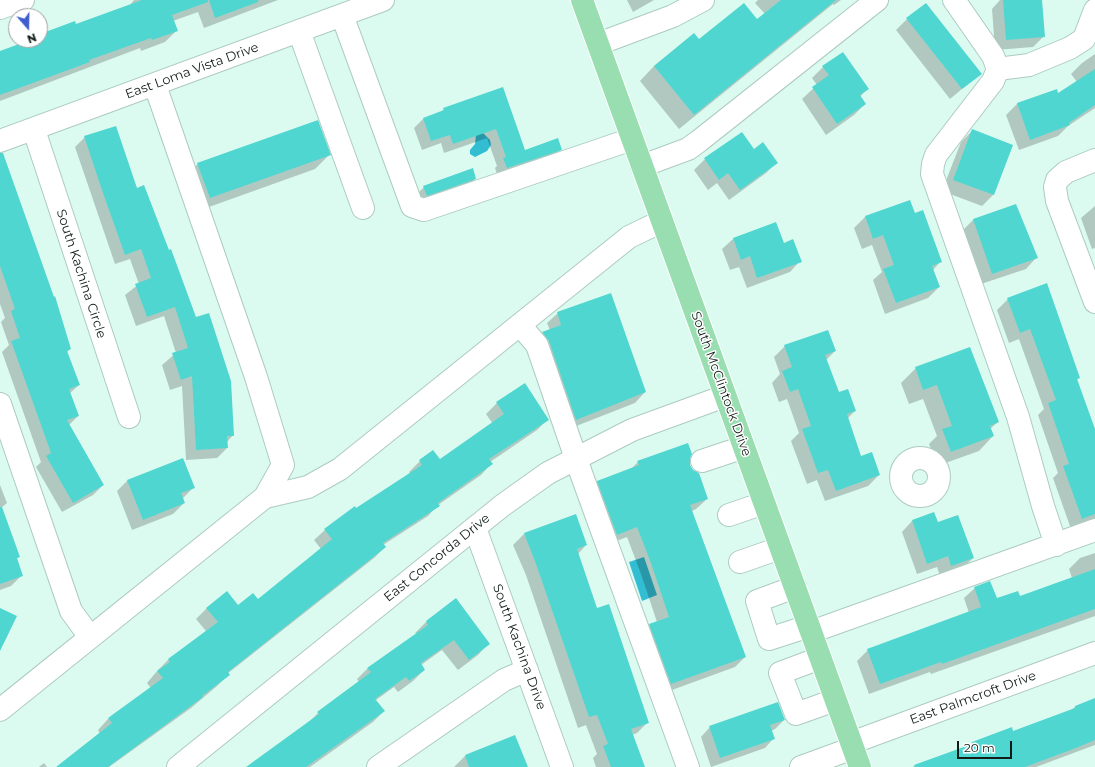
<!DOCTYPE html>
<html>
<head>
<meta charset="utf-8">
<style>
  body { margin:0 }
  #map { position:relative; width:1095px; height:767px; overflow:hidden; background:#dcfbf0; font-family:Montserrat,sans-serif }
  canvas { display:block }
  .north { position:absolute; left:8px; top:8px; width:40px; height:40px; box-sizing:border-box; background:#fff; border:1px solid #a0a4a3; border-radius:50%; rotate:160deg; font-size:11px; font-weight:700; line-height:16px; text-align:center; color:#111c18 }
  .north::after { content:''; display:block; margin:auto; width:14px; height:18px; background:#3e5dcf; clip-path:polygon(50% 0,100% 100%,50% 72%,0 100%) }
  .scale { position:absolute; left:957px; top:741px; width:55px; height:18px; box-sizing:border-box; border:2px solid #111c18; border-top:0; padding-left:5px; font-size:12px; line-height:14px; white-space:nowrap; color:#111c18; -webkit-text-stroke:3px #fff; paint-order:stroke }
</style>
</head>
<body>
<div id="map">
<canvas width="1095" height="767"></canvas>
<div class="north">N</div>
<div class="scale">20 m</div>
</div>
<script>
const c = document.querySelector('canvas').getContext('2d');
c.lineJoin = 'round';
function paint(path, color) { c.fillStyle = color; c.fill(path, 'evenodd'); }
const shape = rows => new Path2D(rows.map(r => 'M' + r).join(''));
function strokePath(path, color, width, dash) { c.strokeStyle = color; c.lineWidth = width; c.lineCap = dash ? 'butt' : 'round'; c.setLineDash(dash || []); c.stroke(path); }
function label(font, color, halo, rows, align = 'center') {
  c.font = font + ' Montserrat,sans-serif'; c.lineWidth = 3; c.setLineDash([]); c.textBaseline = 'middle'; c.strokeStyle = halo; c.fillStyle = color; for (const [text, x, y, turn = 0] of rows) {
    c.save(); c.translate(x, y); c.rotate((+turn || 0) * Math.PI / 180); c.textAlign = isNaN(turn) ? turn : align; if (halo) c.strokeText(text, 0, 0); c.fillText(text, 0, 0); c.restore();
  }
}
const water = shape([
  [482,132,490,140,491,145,487,151,475,157,470,154,470,150,475,144,476,135],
  [644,557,657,595,642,601,629,562]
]);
const shadow = shape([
  [134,0,278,0,204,28,198,12,173,21,176,31,165,42,141,51,140,48,0,101,0,52,29,40,40,40,40,35,75,25,129,6],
  [627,0,654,0,633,12],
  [758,0,841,0,834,5,833,4,679,129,640,81,654,66,694,34,699,41,757,20,765,14,755,3],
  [1000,0,1041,0,1044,36,1033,47,995,50,992,9],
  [907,19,980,74,950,99,896,30],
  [1095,54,1095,108,1068,126,1058,136,1019,150,1006,115,1017,104,1056,90,1058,94,1077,82,1071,74,1082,63],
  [823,67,867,89,860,97,865,104,854,115,826,135,802,99,817,85,812,78],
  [502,89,524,151,561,149,552,158,498,177,495,168,497,166,487,138,444,153,441,143,422,150,414,128,423,119,441,112,444,109],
  [972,131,1012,146,993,195,982,206,942,191,961,142],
  [85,137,136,189,233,435,227,442,227,448,217,458,186,460,182,386,170,390,162,365,176,353,164,316,136,326,125,295,139,284,130,259,115,264,75,147],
  [754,151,777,162,766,173,729,200,717,183,708,190,694,170,705,159],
  [329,155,315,169,195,212,183,178,198,164],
  [0,169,70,349,67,352,79,385,70,393,78,416,69,425,103,485,93,495,62,512,36,467,41,462,2,352,9,345,1,322,5,318,0,304],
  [475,179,468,186,420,202,417,194,424,187],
  [1016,205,1036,258,1026,269,981,284,962,231,973,220],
  [1095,206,1095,248,1092,249,1081,218],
  [914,214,940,262,933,270,939,287,928,298,885,314,873,280,882,272,872,245,862,249,854,228,865,217],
  [733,239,783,244,800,261,790,272,747,288,739,267,730,270,722,249],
  [1008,299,1079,378,1077,380,1095,433,1095,521,1071,529,1053,478,1058,473,1038,415,1044,409,1019,339,1009,343,997,310],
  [558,313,645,392,635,403,566,430,533,343,543,333,550,330,547,323],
  [785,346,835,351,826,360,838,394,855,411,847,419,861,457,879,475,868,486,825,501,817,480,807,484,791,441,799,433,787,399,779,402,772,383,780,374,774,357],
  [916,368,998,422,990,429,993,436,979,451,937,466,929,444,937,436,923,399,909,404,901,383],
  [497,403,548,419,537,430,490,462,491,464,481,475,438,505,428,516,383,545,385,547,374,558,227,674,228,675,217,686,191,708,109,767,58,767,100,734,98,730,108,719,151,688,147,683,158,670,169,659,206,631,196,619,207,608,238,607,258,600,321,549,314,540,325,530,410,474,409,472,420,461,440,460,493,424,486,414],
  [689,459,689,466,707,499,696,509,692,511,745,657,735,667,661,694,639,635,650,625,657,622,641,574,627,537,606,545,587,492,598,481,630,470,638,462],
  [128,480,194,487,183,498,184,503,173,514,132,530,117,491],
  [0,485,7,503,1,508,19,557,16,559,22,575,11,586,0,590],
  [575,515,586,545,578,554,596,609,648,722,637,733,632,735,644,767,596,767,593,758,597,754,586,725,578,728,526,575,513,545,524,534],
  [912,521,937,523,973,558,962,569,940,576,937,567,917,574,902,532],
  [1095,553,1095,616,931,674,930,672,869,694,857,661,868,650,969,613,964,598,975,588,996,600,1019,597,1072,578,1069,569,1080,558],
  [455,600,488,644,478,655,458,670,442,650,421,665,424,670,413,681,398,692,394,687,376,700,384,711,373,722,310,767,248,767,307,724,318,713,359,682,357,679,368,668,417,634,415,633,426,622],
  [1095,699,1095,745,1036,767,912,767,968,747,972,743,1013,732,1070,711,1075,707],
  [784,720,775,729,771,731,774,738,765,748,711,767,701,737,710,727],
  [515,737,525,767,454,767,465,756],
  [44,763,47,767,39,767]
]);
const building = shape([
  [142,0,208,0,208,2,172,15,178,31,152,40,151,38,89,60,90,62,0,95,0,51,30,40,40,40,40,34,75,21,76,24],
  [209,0,258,0,258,2,215,18],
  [781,0,836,0,694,115,654,66,694,33,699,39,744,3,757,19],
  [1003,0,1042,0,1045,37,1006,40],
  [926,3,982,74,962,89,906,18],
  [843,52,869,89,860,95,866,104,837,124,812,87,829,75,822,66],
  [1095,69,1095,105,1069,123,1070,125,1030,140,1017,103,1057,89,1058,93],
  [503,87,525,150,558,138,562,150,507,168,503,158,506,157,496,129,453,144,450,135,431,141,423,118,444,110,443,108],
  [318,120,331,155,210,198,197,163],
  [116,126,137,188,144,185,169,250,171,249,196,317,209,313,231,381,234,436,227,436,228,448,196,450,192,376,181,380,172,353,188,348,175,307,147,317,135,284,151,278,141,249,125,255,103,193,84,136],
  [972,129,1013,145,994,195,953,180],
  [742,132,754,149,763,142,778,163,740,190,728,173,719,180,704,158],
  [0,153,3,153,54,297,55,296,71,349,67,351,80,385,69,389,79,416,67,420,104,485,73,503,46,456,51,453,11,341,20,338,11,311,15,309,0,266],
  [473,168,476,179,427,196,423,186],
  [910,200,915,213,923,210,942,262,932,266,940,287,896,303,883,269,894,265,883,235,873,239,865,216],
  [1016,204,1038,258,992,274,973,219],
  [776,222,784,243,793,239,802,262,757,278,750,256,741,260,733,238],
  [1047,283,1080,378,1077,379,1095,429,1095,514,1082,519,1063,466,1069,464,1048,403,1056,400,1030,329,1020,333,1007,298],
  [611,293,646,392,576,420,549,341,542,332,561,325,557,312],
  [828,330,836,351,825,355,839,392,848,389,856,411,847,414,861,456,872,452,880,475,836,491,828,470,818,473,802,429,811,426,798,389,790,392,782,371,792,367,784,345],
  [970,347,999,422,990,426,994,436,951,452,942,429,952,426,937,385,923,390,915,367],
  [525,383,549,420,489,459,493,464,438,503,440,506,383,543,386,547,228,672,230,675,202,696,203,697,108,767,56,767,112,723,108,718,163,678,157,671,170,662,168,659,218,622,206,608,227,591,238,605,253,593,258,599,332,539,324,529,355,506,356,508,422,465,419,460,433,450,440,459,504,414,496,402],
  [688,443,692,454,690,459,690,465,693,470,699,473,708,499,690,505,746,657,671,684,649,624,669,617,651,563,637,527,617,535,597,481,639,465,637,461],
  [183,458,195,488,181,493,185,503,143,520,127,480],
  [0,507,2,507,20,557,17,558,23,576,0,584],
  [934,512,938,522,958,515,974,558,951,566,948,556,927,564,912,520],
  [576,514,587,545,577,549,597,608,609,604,649,723,631,729,645,767,611,767,603,746,608,744,597,715,589,717,536,564,524,533],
  [1095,569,1095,609,942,664,941,662,880,684,867,649,981,607,974,587,990,581,997,598,1018,591,1020,596],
  [456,598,490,644,469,660,454,640,421,663,425,670,409,681,406,677,375,699,385,711,306,767,246,767,319,714,317,712,371,672,367,668,428,625,426,621],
  [0,608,17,616,0,651],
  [1095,698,1095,740,1076,748,1025,767,915,767,914,765,972,744,972,742,1012,727,1013,731,1075,708,1075,706],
  [778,702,785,720,770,725,775,739,720,758,709,726],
  [515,735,528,767,469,767,465,755]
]);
const minor = shape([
  [954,0,993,56,998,69,993,81,936,155,933,164,932,174,1018,417,1043,506,1056,545],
  [0,8,23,0],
  [342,15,412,206,424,210,632,139],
  [299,31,363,208],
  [598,44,673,16,703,0],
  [998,69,1029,65,1070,48,1084,39,1095,10],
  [34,130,129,417],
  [0,141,383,0],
  [1095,160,1066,172,1057,180,1055,187,1057,201,1095,302],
  [642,166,688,149,699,141,877,0],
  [520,325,537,345,581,473,688,767],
  [0,404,71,611,90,637],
  '901 477a19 19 0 1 1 38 0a19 19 0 1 1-38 0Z',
  [702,461,744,447],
  [265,497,308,487,340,469,629,237,662,221],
  [729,515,764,503],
  [475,528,562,767],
  [740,562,780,548],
  [795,587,757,601,769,639,809,626],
  [811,632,1095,530],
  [820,658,780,673,796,714,835,700],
  [0,710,265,497,283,465,256,377,155,85],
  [851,743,1095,653],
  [178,767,503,505,548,473,632,430,725,396],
  [378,767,504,680,527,670],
  [801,767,853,748]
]);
const major = shape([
  [582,0,860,767]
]);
const streetNames = [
  ["East Loma Vista Drive",192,71,-20],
  ["South Kachina Circle",81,274,72],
  ["South McClintock Drive",721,384,70],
  ["East Concorda Drive",437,558,-39],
  ["South Kachina Drive",519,647,70],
  ["East Palmcroft Drive",973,698,-20]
];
paint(water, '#33bdd2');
paint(shadow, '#0003');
paint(building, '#4fd6d0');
strokePath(minor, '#adcbc0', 24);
strokePath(major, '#fff', 24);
strokePath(minor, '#fff', 22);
strokePath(major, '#98deb0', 22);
label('13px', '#111c18', '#fff', streetNames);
</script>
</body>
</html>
